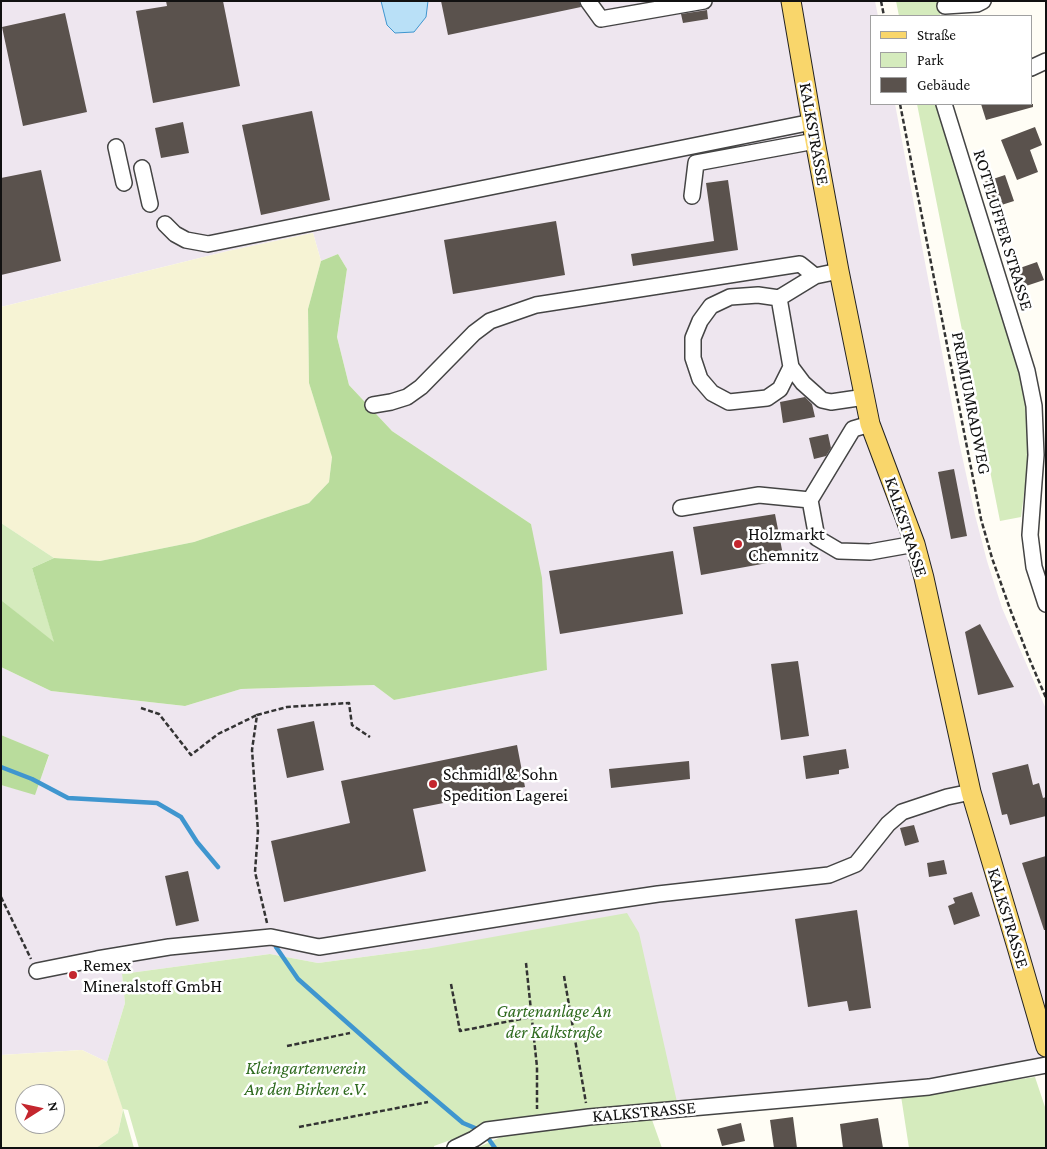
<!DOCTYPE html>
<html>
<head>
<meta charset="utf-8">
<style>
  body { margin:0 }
  #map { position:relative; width:1047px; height:1149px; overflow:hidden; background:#fffdf5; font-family:"Crimson Pro",serif }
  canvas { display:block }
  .frame { position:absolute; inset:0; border:2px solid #111; pointer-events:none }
  .legend { position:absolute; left:870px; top:15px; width:162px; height:90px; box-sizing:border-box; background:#fff; border:1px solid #a0a0a0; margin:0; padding:6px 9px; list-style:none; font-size:15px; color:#111 }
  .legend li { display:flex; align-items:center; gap:10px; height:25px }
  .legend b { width:25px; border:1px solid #a0a0a0 }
  .north { position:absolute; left:15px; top:1084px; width:50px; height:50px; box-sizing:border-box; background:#fff; border:1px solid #a0a0a0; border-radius:50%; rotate:80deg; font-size:14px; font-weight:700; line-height:20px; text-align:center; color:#111 }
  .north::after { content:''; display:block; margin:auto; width:18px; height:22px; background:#c4262e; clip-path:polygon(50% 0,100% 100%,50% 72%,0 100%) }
</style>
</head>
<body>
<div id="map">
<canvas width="1047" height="1149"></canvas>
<div class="frame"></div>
<ul class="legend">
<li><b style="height:6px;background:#f9d66b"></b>Straße</li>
<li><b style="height:14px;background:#d5ebbd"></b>Park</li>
<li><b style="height:14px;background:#5a524d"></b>Gebäude</li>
</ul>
<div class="north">N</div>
</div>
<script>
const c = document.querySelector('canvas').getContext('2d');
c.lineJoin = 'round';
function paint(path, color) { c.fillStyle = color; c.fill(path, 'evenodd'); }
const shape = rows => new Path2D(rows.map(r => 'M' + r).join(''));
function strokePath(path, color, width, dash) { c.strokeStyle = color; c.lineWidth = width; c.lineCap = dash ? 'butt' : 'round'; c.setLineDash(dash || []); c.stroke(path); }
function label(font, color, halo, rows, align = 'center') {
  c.font = font + ' "Crimson Pro",serif'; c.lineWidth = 5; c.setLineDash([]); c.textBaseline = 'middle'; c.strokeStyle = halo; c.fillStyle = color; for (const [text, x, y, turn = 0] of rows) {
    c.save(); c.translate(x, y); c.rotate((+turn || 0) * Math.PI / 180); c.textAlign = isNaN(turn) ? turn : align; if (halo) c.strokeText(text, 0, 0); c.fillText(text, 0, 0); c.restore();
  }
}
const industrial = shape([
  [1,1,875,1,878,16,871,16,871,104,895,104,959,442,975,515,987,561,1002,608,1046,709,1046,1065,929,1087,678,1110,431,948,318,963,270,954,122,974,125,1003,107,1062,82,1050,1,1055,1,785,35,794,49,756,1,735,1,667,51,691,185,706,241,689,374,685,394,700,547,670,531,524,392,431,349,385,337,337,347,269,338,254,321,261,313,233,228,251,1,307]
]);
const farmland = shape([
  [313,233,321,261,308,309,309,383,332,456,329,482,309,503,194,542,100,561,54,558,1,523,1,307,228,251],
  [82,1050,107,1062,123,1109,118,1133,96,1148,1,1148,1,1055],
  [25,1094,55,1094,55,1124,25,1124]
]);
const green = shape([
  [896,1,941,1,940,16,899,16],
  [917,104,940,104,1020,373,1027,408,1029,455,1021,517,1000,521],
  [1,523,54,558,32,568,55,644,1,600],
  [627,913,639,933,677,1102,470,1133,434,1146,434,1148,139,1148,128,1110,123,1109,134,1148,96,1148,118,1133,123,1110,107,1062,125,1003,122,974,270,954,318,963,431,948],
  [1035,1077,1046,1110,1046,1148,909,1148,901,1096],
  [651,1117,662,1148,477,1148,505,1135]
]);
const forest = shape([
  [338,254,347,269,337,337,349,385,392,431,531,524,542,578,547,670,394,700,374,685,241,689,185,706,51,691,1,667,1,600,54,642,32,568,54,558,100,561,194,542,309,503,329,482,332,457,309,383,308,309,321,261],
  [1,735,49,755,35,795,1,785]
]);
const water = shape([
  [381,1,428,1,426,17,414,32,395,33,387,25,381,1]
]);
const stream = shape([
  [1,767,32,779,68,798,157,803,181,817,197,842,218,867],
  [276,947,298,979,404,1073,463,1123,475,1128,488,1138,495,1148]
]);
const building = shape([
  [166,1,223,1,240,86,153,103,136,11,167,6],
  [441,1,579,1,581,7,448,35],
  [707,10,708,19,683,23,681,14],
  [65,13,87,112,23,126,2,27],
  [981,104,1033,104,1033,107,986,120],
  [312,111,330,200,261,215,242,125],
  [183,122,189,153,161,158,155,128],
  [1035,127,1042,145,1030,150,1038,172,1017,180,1001,140],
  [41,170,61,261,1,275,1,178],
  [1005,175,1014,201,992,208,984,182],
  [728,180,738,250,633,266,631,254,714,241,706,183],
  [556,221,565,275,453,294,444,240],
  [1037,262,1044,280,1023,287,1017,269],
  [805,397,812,404,815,417,783,423,780,402],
  [828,434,831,448,826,456,814,459,809,438],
  [954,469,967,536,951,539,938,472],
  [775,514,784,560,701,575,693,527],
  [673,551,683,614,560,634,549,571],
  [980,624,1014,687,978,695,965,632],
  [798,661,809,736,781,740,771,664],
  [314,721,324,770,287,778,277,729],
  [517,745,525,787,413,809,426,871,284,902,271,841,350,823,341,781],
  [846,749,849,768,839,770,839,774,806,779,803,756],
  [689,761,690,779,611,788,609,769],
  [1028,764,1033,785,1039,783,1043,798,1046,797,1046,816,1010,825,1007,814,1002,815,992,773],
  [914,825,919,842,905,846,900,828],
  [1046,856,1046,930,1044,930,1022,863],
  [944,860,947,874,929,877,927,863],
  [188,871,199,921,176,926,165,876],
  [972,892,980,916,954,925,948,906,955,903,953,898],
  [857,910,871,1008,849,1011,847,1001,808,1007,795,919],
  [793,1117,797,1148,774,1148,770,1120],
  [878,1118,883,1148,843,1148,840,1124],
  [741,1123,745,1141,722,1146,717,1129]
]);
const path = shape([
  [881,1,884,16],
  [900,104,981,519,992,558,1010,609,1029,658,1046,698],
  [141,708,159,714,191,755,218,734,257,715],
  [1,897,31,959],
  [267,923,255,872,258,831,252,750,257,715,287,707,349,703,352,725,370,737],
  [526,963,537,1067,537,1109],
  [564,976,586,1103],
  [451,984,460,1031,531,1017],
  [287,1046,350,1033],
  [299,1127,428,1102]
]);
const minor = shape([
  [588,1,601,19,704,1],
  [945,6,977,4,983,1],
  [1031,68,1046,61],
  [944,104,1027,371,1034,406,1036,455,1030,535,1034,567,1046,604],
  [116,147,124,183],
  [142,168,150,204],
  [692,196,696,163,815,141],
  [165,224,175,234,186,240,208,244,812,122],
  [779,298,791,367,780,389,767,398,729,402,712,393,700,379,693,358,693,338,700,321,711,306,730,297,758,295,779,298,815,276,839,271],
  [791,367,803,383,822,400,831,402,865,397],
  [373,405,391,402,407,397,421,387,474,333,490,321,536,305,800,264,815,276],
  [870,424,853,429,810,500,817,538,839,551,870,552,915,544],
  [681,508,759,495,810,500],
  [37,971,97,959,169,947,271,937,319,947,577,906,658,894,829,875,856,864,888,824,902,812,947,797,971,792],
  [455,1148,474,1139,487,1130,518,1126,589,1117,929,1087,1046,1065]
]);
const major = shape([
  [791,1,815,141,839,271,870,424,915,544,924,578,971,792,1017,947,1046,1047]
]);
const markers = [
  [738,544,5,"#c4262e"],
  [433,784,5,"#c4262e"],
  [73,975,5,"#c4262e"]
];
const streetNames = [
  ["KALKSTRASSE",814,134,80],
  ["ROTTLUFFER STRASSE",1003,230,73],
  ["PREMIUMRADWEG",971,403,79],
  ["KALKSTRASSE",906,527,72],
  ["KALKSTRASSE",1008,918,73],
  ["KALKSTRASSE",644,1112,-5]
];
const poiNames = [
  ["Holzmarkt",748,534],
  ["Chemnitz",748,555],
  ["Schmidl & Sohn",443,774],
  ["Spedition Lagerei",443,795],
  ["Remex",83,965],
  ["Mineralstoff GmbH",83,986]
];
const parkNames = [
  ["Gartenanlage An",554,1011],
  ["der Kalkstraße",554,1032],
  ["Kleingartenverein",306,1068],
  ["An den Birken e.V.",306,1089]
];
paint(industrial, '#eee6ef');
paint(farmland, '#f6f3d4');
paint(green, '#d5ebbd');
paint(forest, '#b9dc9c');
paint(water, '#b9e0f7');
strokePath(water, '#3f96cf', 1);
strokePath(stream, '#3f96cf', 4.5);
paint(building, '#5a524d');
strokePath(minor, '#444', 18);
strokePath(major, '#222', 21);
strokePath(path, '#333', 2.5, [5, 2.5]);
strokePath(minor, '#fff', 15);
strokePath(major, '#f9d66b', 19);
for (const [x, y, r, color] of markers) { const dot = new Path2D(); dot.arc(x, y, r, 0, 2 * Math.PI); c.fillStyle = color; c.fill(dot); strokePath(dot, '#fff', 2); }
label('18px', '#111', '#fff', streetNames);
label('18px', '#111', '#fff', poiNames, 'left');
label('italic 18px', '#2f6b1f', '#fff', parkNames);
</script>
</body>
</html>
